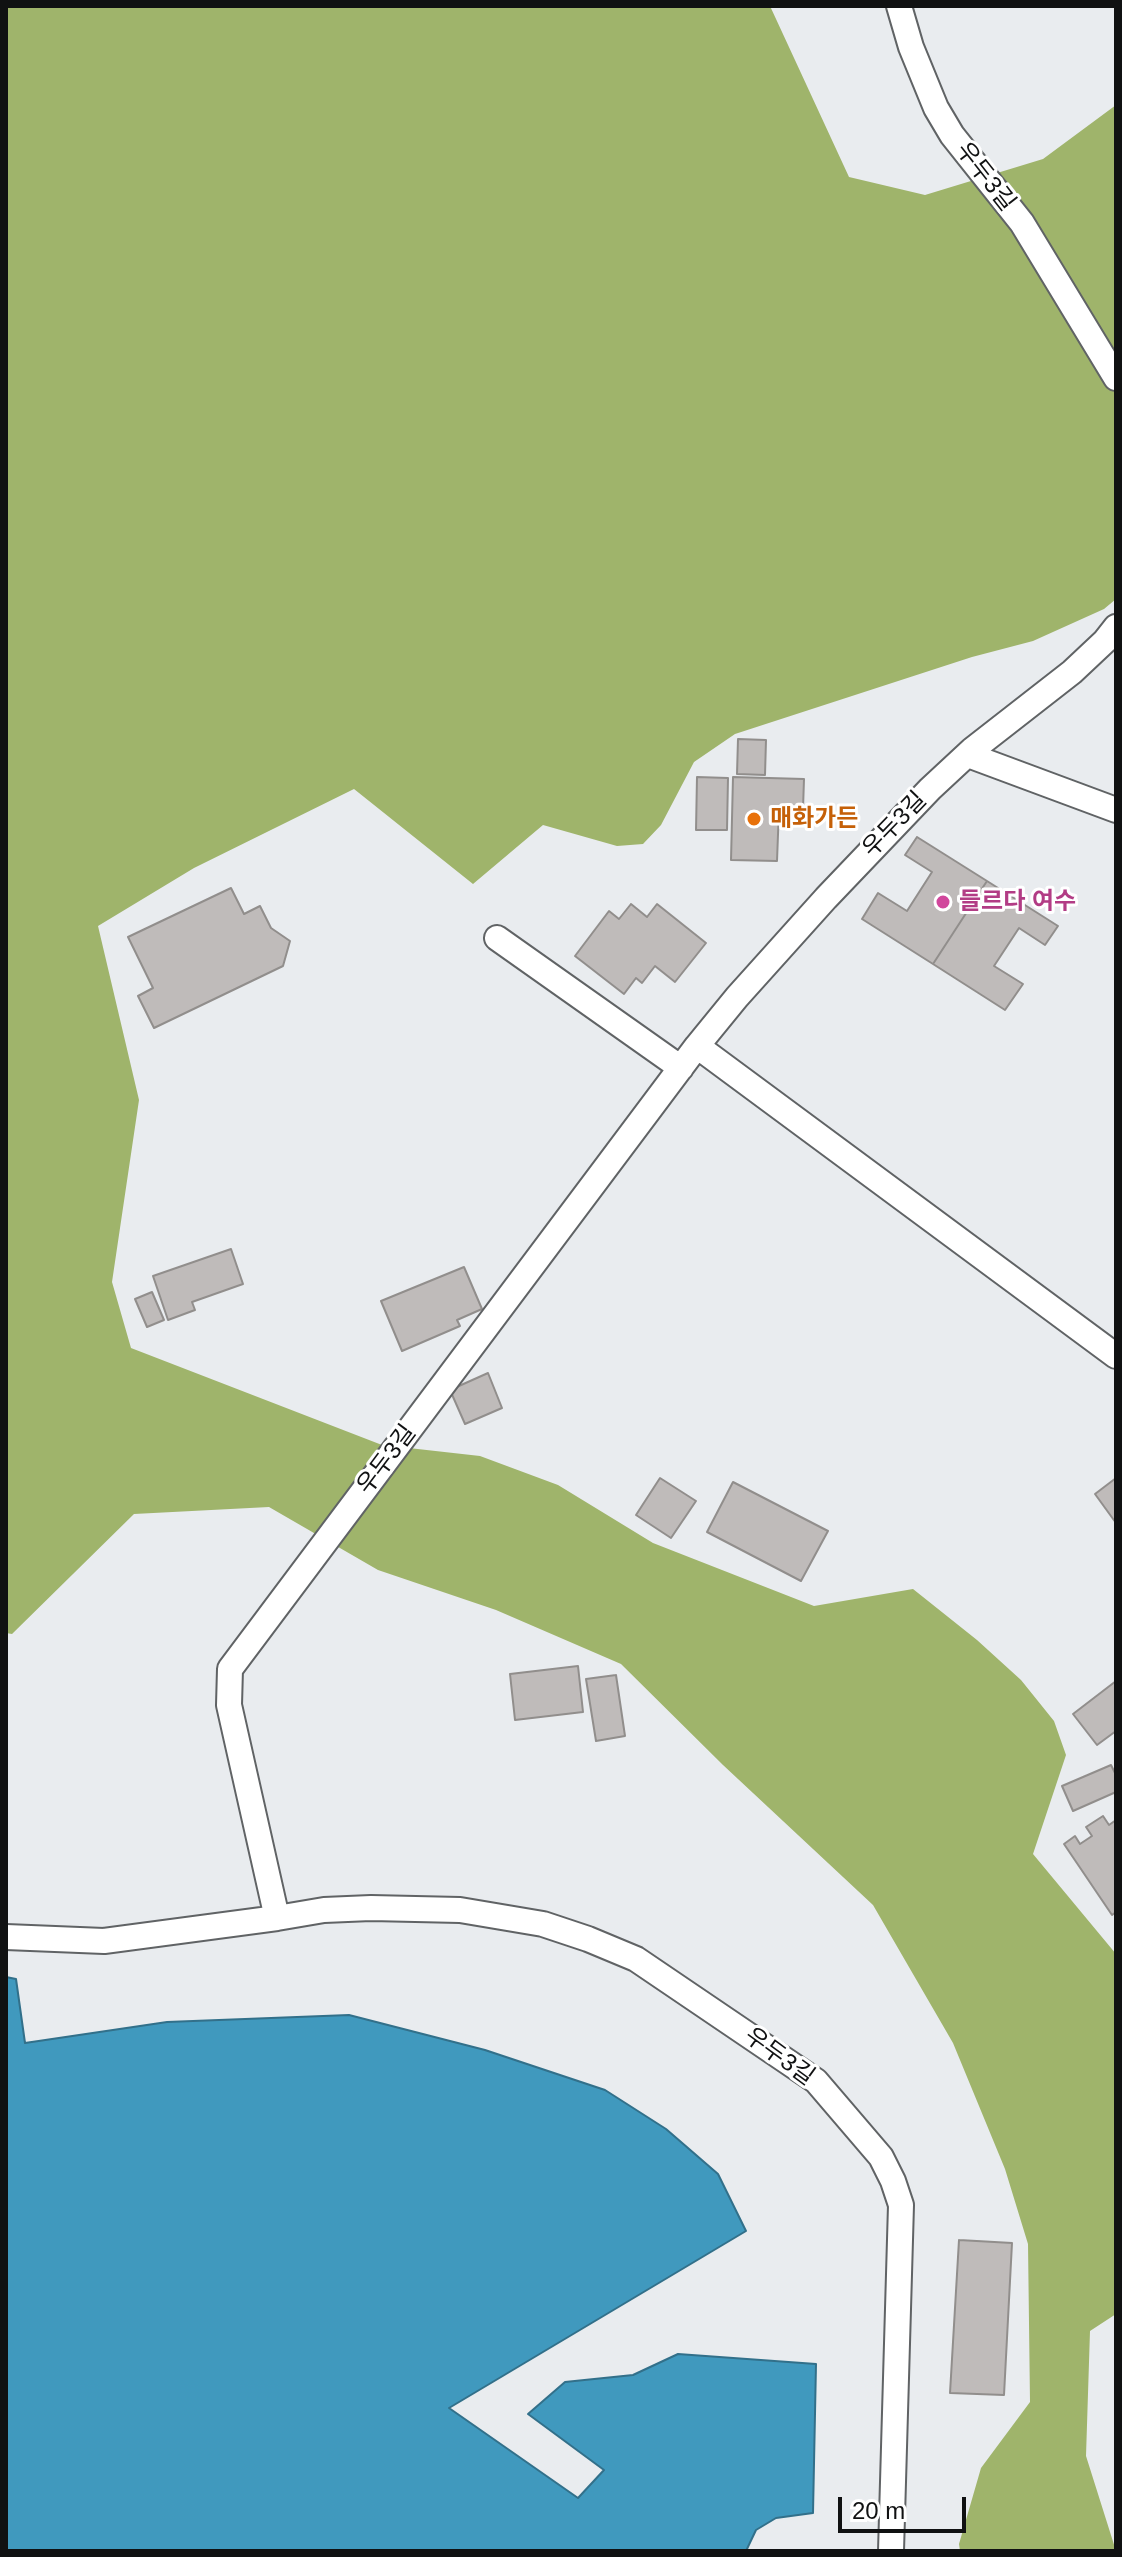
<!DOCTYPE html>
<html>
<head>
<meta charset="utf-8">
<style>
  body { margin:0 }
  #map { position:relative; width:1122px; height:2557px; overflow:hidden; background:#e9ecef; font-family:Helvetica,sans-serif }
  canvas { display:block }
  .frame { position:absolute; inset:0; border:8px solid #101112; pointer-events:none }
  .scale { position:absolute; left:838px; top:2497px; width:128px; height:36px; box-sizing:border-box; border:4px solid #101112; border-top:0; padding-left:10px; font-size:24px; line-height:28px; white-space:nowrap; color:#101112; -webkit-text-stroke:6px #fff; paint-order:stroke }
</style>
</head>
<body>
<div id="map">
<canvas width="1122" height="2557"></canvas>
<div class="frame"></div>
<div class="scale">20 m</div>
</div>
<script>
const c = document.querySelector('canvas').getContext('2d');
c.lineJoin = 'round';
function paint(path, color) { c.fillStyle = color; c.fill(path, 'evenodd'); }
const shape = rows => new Path2D(rows.map(r => 'M' + r).join(''));
function strokePath(path, color, width, dash) { c.strokeStyle = color; c.lineWidth = width; c.lineCap = dash ? 'butt' : 'round'; c.setLineDash(dash || []); c.stroke(path); }
function label(font, color, halo, rows, align = 'center') {
  c.font = font + ' Helvetica,"Noto Sans KR",sans-serif'; c.lineWidth = 6; c.setLineDash([]); c.textBaseline = 'middle'; c.strokeStyle = halo; c.fillStyle = color; for (const [text, x, y, turn = 0] of rows) {
    c.save(); c.translate(x, y); c.rotate((+turn || 0) * Math.PI / 180); c.textAlign = isNaN(turn) ? turn : align; if (halo) c.strokeText(text, 0, 0); c.fillText(text, 0, 0); c.restore();
  }
}
const forest = shape([
  [6,6,770,6,849,177,925,195,1043,159,1116,105,1116,599,1104,609,1033,641,972,657,735,734,694,762,661,825,643,844,617,846,543,825,473,884,354,789,194,868,98,926,139,1100,112,1282,131,1348,382,1445,480,1456,558,1485,653,1543,814,1606,913,1589,977,1640,1021,1680,1054,1721,1066,1755,1033,1854,1116,1954,1116,2314,1090,2331,1086,2456,1116,2551,960,2551,959,2544,981,2468,1030,2402,1028,2244,1005,2169,953,2043,873,1905,723,1765,621,1664,496,1610,378,1570,269,1507,134,1514,12,1634,6,1633]
]);
const water = shape([
  [6,1977,16,1979,25,2043,167,2022,349,2015,485,2050,605,2090,666,2129,718,2174,746,2231,449,2408,578,2498,604,2470,528,2414,565,2382,633,2375,678,2354,816,2364,813,2513,776,2518,756,2530,746,2551,6,2551,6,1977]
]);
const building = shape([
  [738,739,766,740,765,775,737,774,738,739],
  [697,777,728,778,727,830,696,830,697,777],
  [733,777,804,779,803,809,779,808,777,861,731,860,733,777],
  [917,837,987,881,933,964,862,919,878,893,907,911,932,872,905,855,917,837],
  [987,881,1058,926,1045,945,1019,928,994,966,1023,984,1005,1010,933,964,987,881],
  [231,888,244,914,260,906,271,928,290,941,283,966,154,1028,138,996,153,988,128,937,231,888],
  [631,904,647,917,657,904,706,943,675,982,655,966,642,983,636,978,624,994,575,956,609,911,619,919,631,904],
  [231,1249,243,1284,192,1302,195,1310,168,1320,153,1276,231,1249],
  [464,1267,482,1309,457,1320,460,1326,402,1351,381,1301,464,1267],
  [152,1292,164,1320,147,1327,135,1299,152,1292],
  [488,1373,502,1408,465,1424,450,1390,488,1373],
  [660,1478,696,1501,671,1538,636,1515,660,1478],
  [1116,1478,1116,1523,1095,1494,1116,1478],
  [733,1482,828,1531,801,1581,707,1532,733,1482],
  [578,1666,583,1712,515,1720,510,1674,578,1666],
  [616,1675,625,1736,596,1741,586,1679,616,1675],
  [1116,1681,1116,1731,1097,1745,1073,1714,1116,1681],
  [1111,1765,1116,1775,1116,1792,1073,1811,1062,1786,1111,1765],
  [1103,1816,1109,1825,1116,1820,1116,1912,1112,1915,1064,1844,1075,1836,1080,1844,1092,1836,1086,1827,1103,1816],
  [959,2240,1012,2243,1004,2395,950,2393,959,2240]
]);
const lane = shape([
  [899,6,911,47,936,108,952,135,1022,223,1116,378],
  [968,755,1116,810],
  [497,938,681,1068],
  [697,1046,737,997,826,898,930,789,972,750,1072,672,1105,641,1116,627],
  [277,1918,229,1705,230,1669,697,1046,1116,1356],
  [6,1937,104,1941,277,1918,324,1910,371,1908,460,1910,543,1924,588,1939,636,1959,816,2081,881,2157,893,2181,901,2205,891,2551]
]);
const markers = [
  [754,819,8,"#e8710a"],
  [943,902,8,"#d1479c"]
];
const streetNames = [
  ["우두3길",985,177,52],
  ["우두3길",895,825,-46],
  ["우두3길",387,1460,-53],
  ["우두3길",779,2057,36]
];
const foodNames = [
  ["매화가든",770,819]
];
const hotelNames = [
  ["들르다 여수",959,902]
];
paint(forest, '#9fb46b');
paint(water, '#4099be');
strokePath(water, '#32708a', 2);
paint(building, '#bfbbba');
strokePath(building, '#918e8c', 2);
strokePath(lane, '#606365', 28);
strokePath(lane, '#fff', 24);
for (const [x, y, r, color] of markers) { const dot = new Path2D(); dot.arc(x, y, r, 0, 2 * Math.PI); c.fillStyle = color; c.fill(dot); strokePath(dot, '#fff', 3); }
label('24px', '#101112', '#fff', streetNames);
label('bold 24px', '#c56008', '#fff', foodNames, 'left');
label('bold 24px', '#b23c85', '#fff', hotelNames, 'left');
</script>
</body>
</html>
